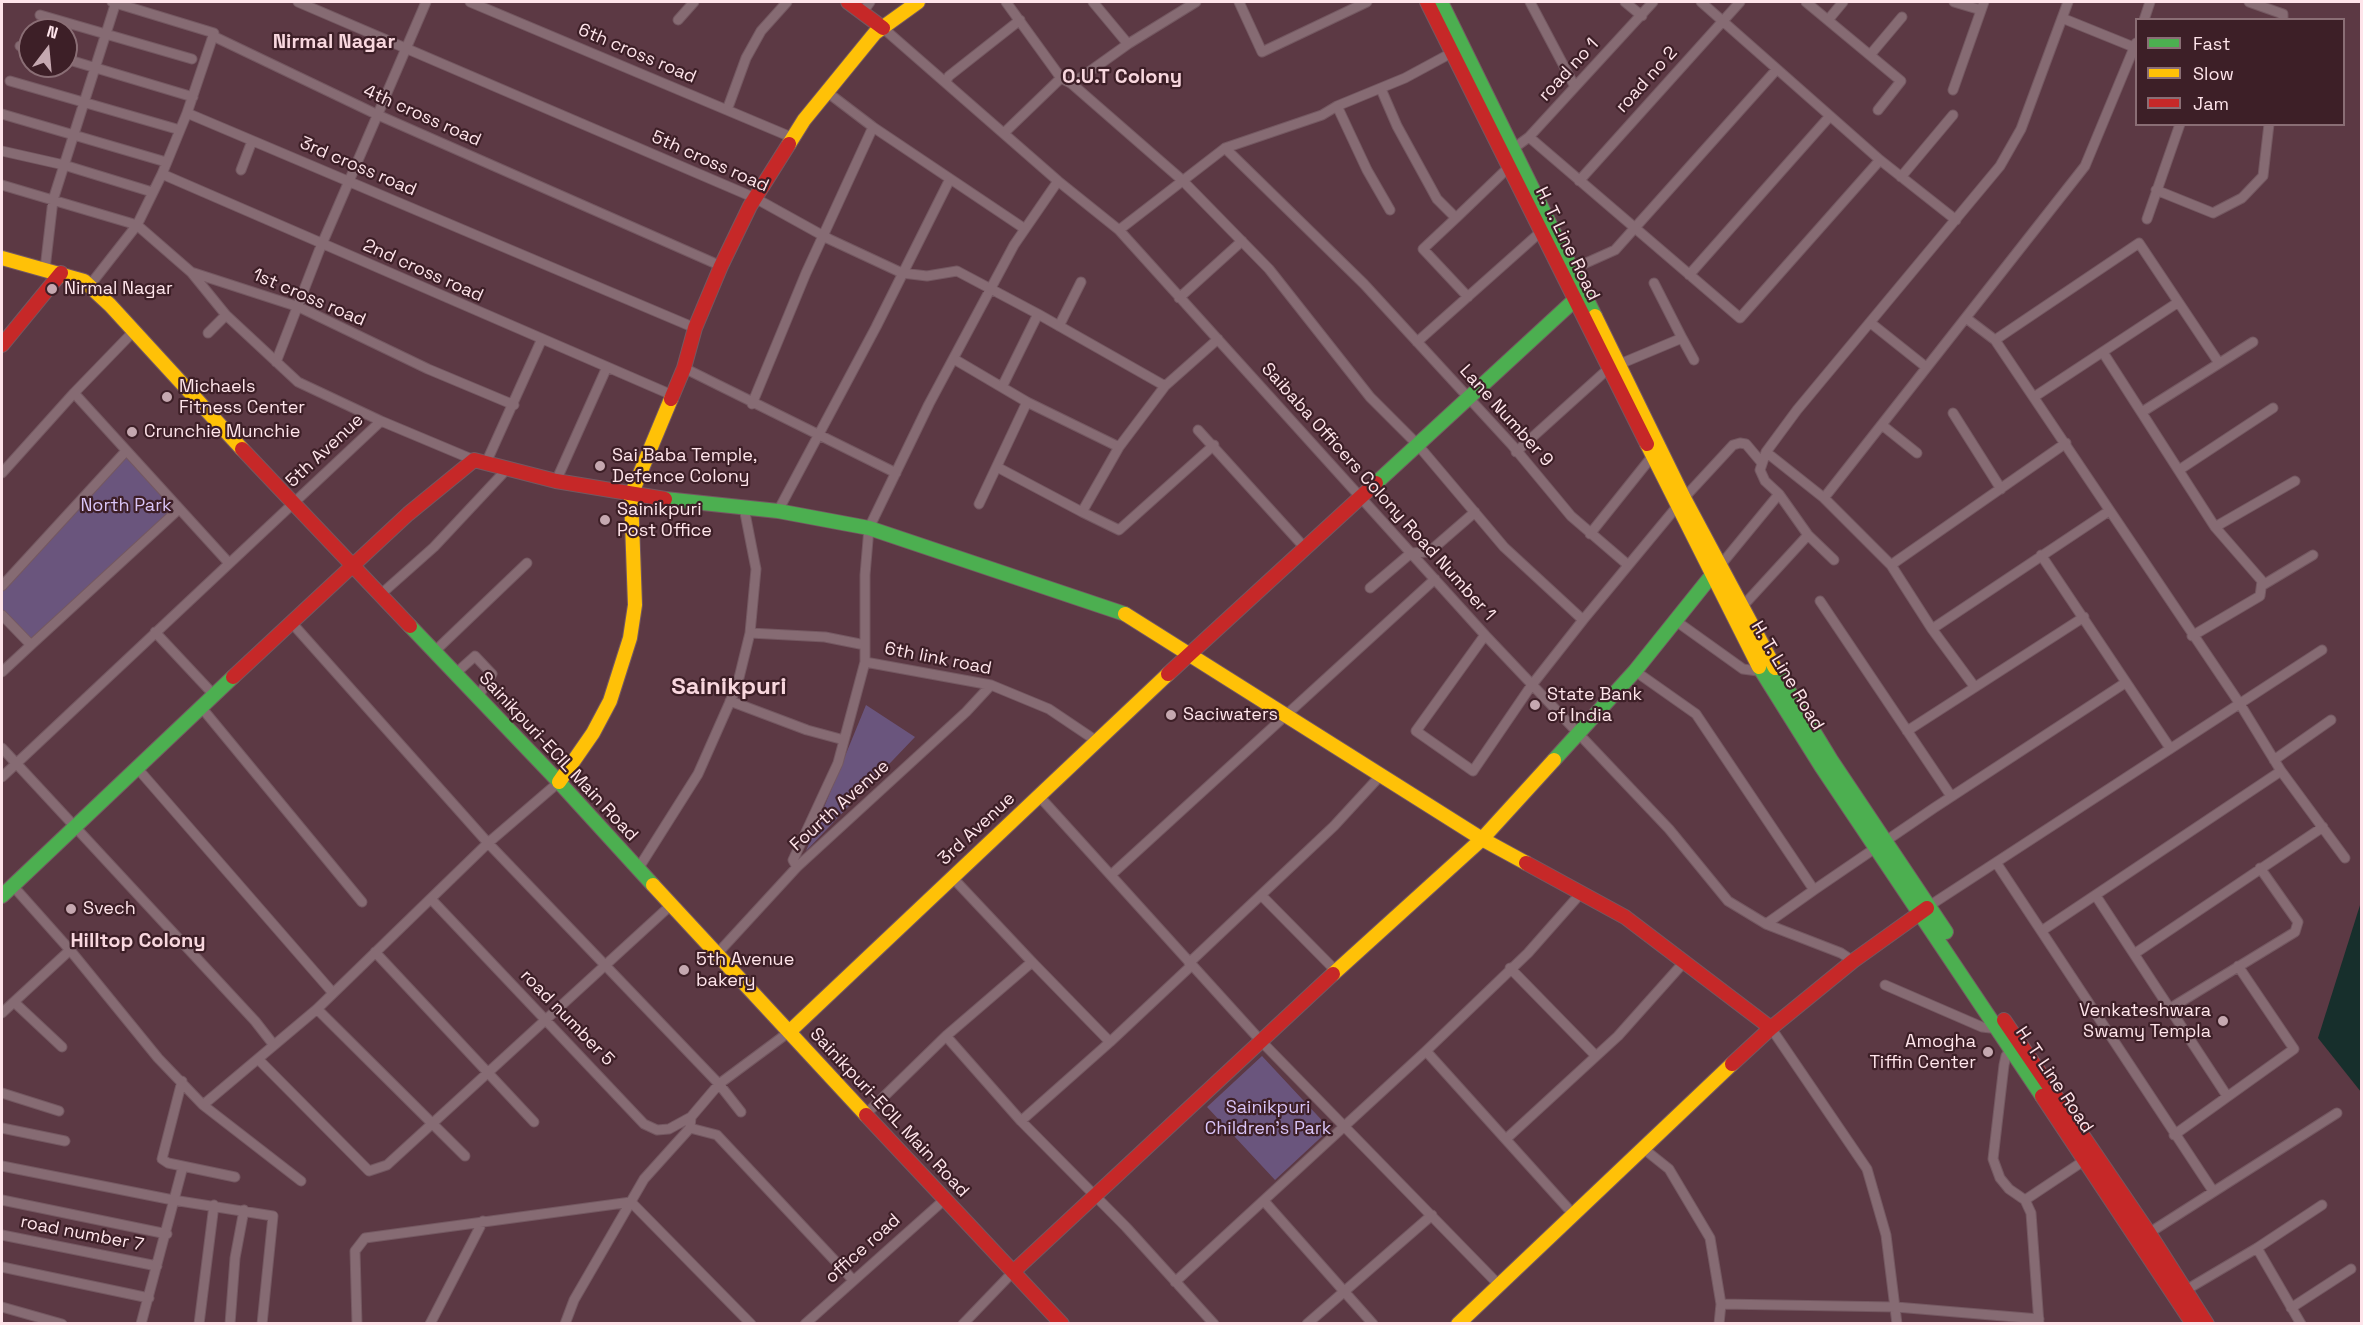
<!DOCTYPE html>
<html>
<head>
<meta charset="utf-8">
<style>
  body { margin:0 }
  #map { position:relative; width:2363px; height:1325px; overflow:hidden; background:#5c3944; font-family:"Space Grotesk",sans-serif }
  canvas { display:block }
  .frame { position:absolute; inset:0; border:3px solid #fee4ea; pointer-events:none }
  .legend { position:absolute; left:2135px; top:18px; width:210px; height:108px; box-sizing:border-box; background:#3d1f27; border:2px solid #8a6e75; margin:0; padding:8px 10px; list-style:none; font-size:18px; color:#fee4ea }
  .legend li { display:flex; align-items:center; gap:12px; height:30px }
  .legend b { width:30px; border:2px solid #8a6e75 }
  .north { position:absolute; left:18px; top:18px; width:60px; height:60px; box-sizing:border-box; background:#3d1f27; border:2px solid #8a6e75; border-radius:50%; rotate:16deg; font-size:16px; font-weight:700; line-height:24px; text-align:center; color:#fee4ea }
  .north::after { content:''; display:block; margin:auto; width:21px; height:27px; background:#c5a8b0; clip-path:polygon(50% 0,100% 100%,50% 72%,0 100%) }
</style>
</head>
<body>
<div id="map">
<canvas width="2363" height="1325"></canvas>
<div class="frame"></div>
<ul class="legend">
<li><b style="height:8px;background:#4caf50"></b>Fast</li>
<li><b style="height:8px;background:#ffc107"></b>Slow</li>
<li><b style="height:8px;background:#c62828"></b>Jam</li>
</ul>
<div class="north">N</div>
</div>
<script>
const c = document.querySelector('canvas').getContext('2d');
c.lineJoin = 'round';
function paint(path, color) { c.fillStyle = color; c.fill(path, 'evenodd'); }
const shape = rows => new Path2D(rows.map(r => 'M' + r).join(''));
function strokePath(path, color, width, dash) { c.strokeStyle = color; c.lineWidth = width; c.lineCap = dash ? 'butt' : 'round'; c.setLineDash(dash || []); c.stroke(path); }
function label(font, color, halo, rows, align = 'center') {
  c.font = font + ' "Space Grotesk",sans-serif'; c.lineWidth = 4.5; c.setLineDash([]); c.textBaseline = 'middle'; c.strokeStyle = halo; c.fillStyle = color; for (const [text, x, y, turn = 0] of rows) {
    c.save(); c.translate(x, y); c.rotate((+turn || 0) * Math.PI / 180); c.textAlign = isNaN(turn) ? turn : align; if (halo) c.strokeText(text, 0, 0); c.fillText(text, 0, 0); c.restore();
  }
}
const green = shape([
  [126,451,179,509,31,645,2,615,2,586],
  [866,705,915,737,806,851],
  [1262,1056,1330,1129,1275,1180,1207,1107]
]);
const water = shape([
  [2361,902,2361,1092,2318,1038]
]);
const street = shape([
  [112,2,214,33,213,36,378,115,721,266],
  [298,2,755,198,829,239,902,273,927,276,957,271,1038,314,1002,387],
  [470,2,791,137],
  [1006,2,1061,78,1072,84,1182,180,1269,269,1370,397,1417,444,1504,547,1583,620],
  [1093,2,1128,44],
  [1239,2,1262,52,1367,2],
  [1530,2,1575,87],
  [1625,2,1642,16],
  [1701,2,1880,160,1956,220],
  [1806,2,1901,81,1878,110],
  [1954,2,1981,10],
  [2249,2,2283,14,2283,20],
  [862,13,870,2],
  [40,15,192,59],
  [2062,18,2136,48],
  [678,20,694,2],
  [1828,20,1843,2],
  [2144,20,2150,2],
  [883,28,1058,181,1119,230,1485,635,1669,829,1728,901,1766,924,1841,953,1853,961],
  [20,46,30,49],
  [1870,55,1902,17],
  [66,59,193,97],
  [10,81,180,130],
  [946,81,949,76,1020,20],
  [1072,84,1128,44,1196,2],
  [1381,89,1397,126,1437,199,1456,218,1423,249,1468,297],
  [1953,90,1984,2],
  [827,92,873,127,1025,229],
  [1337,106,1367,170,1390,210],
  [727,110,746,58,761,31,787,2],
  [187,113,695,328],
  [2,114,166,162],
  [1005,132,1061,78],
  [1529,137,1740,318,1880,160],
  [1225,148,1364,284,1512,445,1571,516,1628,565],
  [2,151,64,165,152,192],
  [1510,151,1529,137,1653,2],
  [241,170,252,141],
  [162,174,672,395],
  [1901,177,1953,115],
  [1579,181,1740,2],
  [2,185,137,225,191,272,299,307,428,369,514,405],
  [2156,190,2213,213,2242,198,2263,176,2269,124],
  [1456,218,1509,167],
  [2147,219,2180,124],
  [1119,230,1225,148,1322,115,1337,106,1405,78,1455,51],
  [45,269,53,200,116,2],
  [1568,271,1615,250,1777,69],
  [191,272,226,315,298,382,381,421,474,460],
  [1689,275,1830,116],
  [1654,283,1682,338],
  [90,285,137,225,162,174,187,113,213,36],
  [1179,298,1242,241],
  [1038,314,1165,386],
  [1966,318,1995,340,2240,704,2281,771,2345,858],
  [1872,324,1926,367],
  [1059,326,1081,282],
  [134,331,74,393,228,562],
  [208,333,226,315],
  [1995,340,2139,243,2219,363],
  [1417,342,1545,228],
  [2104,354,2215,527,2262,581,2260,596,2192,636],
  [954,359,1027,402,1119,447,1082,512,997,467],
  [276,362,319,251,426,2],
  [684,368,896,473],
  [2034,397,2177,303],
  [752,404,806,273,873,127],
  [2142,412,2253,342],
  [1953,413,2001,489],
  [1882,425,1917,453],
  [1198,430,1305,548],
  [1119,447,1165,386,1218,339],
  [1516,452,1608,369,1682,338,1694,360],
  [1766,452,1824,498,1891,565,1932,629,1974,686],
  [486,463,541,341],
  [2179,470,2273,408],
  [2,473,74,393],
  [556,481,607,367],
  [1824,498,2085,166,2136,43],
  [979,504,1027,402],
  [778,511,876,327,950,179],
  [1082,512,1119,530,1214,445],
  [2215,527,2295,481],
  [1590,534,1654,454],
  [2041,555,2170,748],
  [1834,560,1808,535,1779,494,1765,481,1760,470,1766,452,1797,410,2000,166,2021,129,2068,2],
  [1891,565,2066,443],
  [1719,567,1779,494],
  [2263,585,2313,555],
  [2,586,126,451],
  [1370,588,1411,553,1429,552,1475,512],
  [380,595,434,547,507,469],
  [1820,601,1951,796],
  [1741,608,1808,535],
  [2,615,31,645,2,672],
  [1676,621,1743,669,1765,672],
  [291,622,488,843,719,1084,741,1112],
  [1932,629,2109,511],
  [155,632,214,695],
  [750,633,825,637,865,645],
  [1485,635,1416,731,1473,771,1531,686,1583,620,1684,498,1733,445,1740,443,1746,444,1762,463],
  [31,645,179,509],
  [434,652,527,563],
  [865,662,991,685,1049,709,1098,742],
  [1635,671,1696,714,1814,890,1934,808,2125,683],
  [456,673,475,656,492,674,478,697],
  [730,701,807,730,844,740],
  [201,707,362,902],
  [1907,731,2084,617],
  [2,748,255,1021,273,1044],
  [2274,760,2331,720],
  [138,769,333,993],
  [2,777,381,421],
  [1039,796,1260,1040,1498,1284],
  [1997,864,2213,1191],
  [797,867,793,860,838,763,865,662,865,575,869,528,929,404,1014,245,1058,181],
  [638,869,698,774,737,686,750,633,756,569,744,508],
  [1111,875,1435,579],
  [952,877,1032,962,946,1036,1021,1121,1126,1227,1214,1324],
  [13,886,70,950,158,1058,203,1105,301,1181],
  [1261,895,1337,972],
  [2096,896,2227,1096],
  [431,899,644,1124,657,1130,669,1129,691,1117],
  [1929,906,2322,650],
  [1766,924,1814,890],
  [2043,930,2281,771],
  [375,952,534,1122],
  [2134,954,2323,827],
  [716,955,797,867,966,712,991,685],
  [1189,963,1334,826,1380,776],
  [1510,968,1595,1055],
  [1885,985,1982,1027,1999,1029],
  [14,1002,62,1047],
  [317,1009,465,1156],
  [2169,1009,2295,932,2298,922,2260,868],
  [2,1013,70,950],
  [1771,1028,1867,1169,1886,1235,1897,1324],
  [1110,1042,1192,965],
  [2013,1047,2006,1056,2004,1065,1993,1159,2000,1178,2009,1189,2025,1200,2031,1213,2039,1324],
  [1426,1051,1573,1214],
  [258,1059,369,1171,387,1165,671,905],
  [182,1081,162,1159,168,1163,235,1177],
  [2,1093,59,1111],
  [203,1105,317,1009,488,843,559,782],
  [865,1115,946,1036],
  [1021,1121,1110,1042,1032,962],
  [2,1128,65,1141],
  [690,1128,717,1135,853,1280],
  [2174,1135,2294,1049,2238,966],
  [1506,1139,1618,1036,1685,961],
  [1644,1149,1669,1169,1710,1238,1721,1304,1719,1324],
  [2,1166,173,1200,273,1216,262,1324],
  [2,1200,167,1234],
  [2025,1200,2088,1158],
  [1264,1201,1373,1324],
  [2149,1233,2337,1113],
  [2,1235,157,1266],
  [2257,1248,2301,1324],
  [2,1267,149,1298],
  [1175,1282,1426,1051,1528,953,1581,893],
  [2186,1290,2257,1248,2322,1205],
  [1721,1304,1896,1307,2039,1319],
  [2,1307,62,1324],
  [2291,1308,2351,1269],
  [141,1324,183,1166],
  [199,1324,214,1205],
  [230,1324,235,1258,244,1210],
  [357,1324,355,1251,365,1238,631,1202,751,1324],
  [430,1324,483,1221],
  [565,1324,574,1300,644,1179,690,1128,691,1117,719,1084,789,1032],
  [805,1324,944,1200],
  [963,1324,1013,1272],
  [1307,1324,1432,1215]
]);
const fast = shape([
  [1441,2,1595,316],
  [1376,483,1579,296],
  [665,499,778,511,869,528,1125,614],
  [410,626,559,782,653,885],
  [1759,667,1821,766,2042,1096],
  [1775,668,1831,760,1946,932],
  [1554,760,1635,671,1716,570],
  [2,896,233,677]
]);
const slow = shape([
  [789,144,804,120,875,33,918,2],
  [2,258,84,281,110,305,242,449],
  [1595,316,1684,498,1775,668],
  [1647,444,1759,667],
  [1125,614,1482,839,1526,863],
  [559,782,593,733,610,701,630,638,635,605,631,495,671,399],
  [653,885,866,1115],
  [1333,974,1482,839,1554,760],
  [789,1032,1168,674],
  [1458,1324,1732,1064]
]);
const jam = shape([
  [848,2,883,28],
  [1427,2,1647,444],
  [2,345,61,273],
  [671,399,684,368,695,328,721,266,750,206,789,144],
  [242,449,410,626],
  [1168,674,1376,483],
  [233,677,408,514,474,460,556,481,665,499],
  [1526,863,1625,917,1771,1028],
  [2004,1020,2149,1233,2207,1324],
  [1732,1064,1771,1028,1853,961,1927,908],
  [2042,1096,2193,1324],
  [866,1115,1062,1324],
  [1013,1272,1333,974]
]);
const markers = [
  [52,289,6,"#c5a8b0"],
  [167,397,6,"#c5a8b0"],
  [132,432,6,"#c5a8b0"],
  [600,466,6,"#c5a8b0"],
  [605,520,6,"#c5a8b0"],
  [1535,705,6,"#c5a8b0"],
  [1171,715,6,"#c5a8b0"],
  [71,909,6,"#c5a8b0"],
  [684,970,6,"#c5a8b0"],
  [2223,1021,6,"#c5a8b0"],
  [1988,1052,6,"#c5a8b0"]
];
const streetNames = [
  ["6th cross road",637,54,23],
  ["road no 1",1569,70,-47],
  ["road no 2",1647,80,-48],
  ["4th cross road",422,116,24],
  ["5th cross road",710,162,24],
  ["3rd cross road",358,167,23],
  ["H. T. Line Road",1567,244,64],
  ["2nd cross road",423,271,24],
  ["1st cross road",309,298,23],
  ["Lane Number 9",1506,416,48],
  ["5th Avenue",325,451,-43],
  ["Saibaba Officers Colony Road Number 1",1378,492,48],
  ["6th link road",938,659,11],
  ["H. T. Line Road",1787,676,59],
  ["Sainikpuri-ECIL Main Road",558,757,47],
  ["Fourth Avenue",840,806,-42],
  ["3rd Avenue",977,829,-43],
  ["road number 5",567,1018,46],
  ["H. T. Line Road",2054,1080,56],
  ["Sainikpuri-ECIL Main Road",889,1113,47],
  ["road number 7",82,1234,11],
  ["office road",863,1249,-42]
];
const poiNames = [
  ["Nirmal Nagar",64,289],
  ["Michaels",179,387],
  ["Fitness Center",179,408],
  ["Crunchie Munchie",144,432],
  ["Sai Baba Temple,",612,456],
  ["Defence Colony",612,477],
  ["Sainikpuri",617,510],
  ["Post Office",617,531],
  ["State Bank",1547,695],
  ["of India",1547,716],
  ["Saciwaters",1183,715],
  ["Svech",83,909],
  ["5th Avenue",696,960],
  ["bakery",696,981],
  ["Venkateshwara",2211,1011,"right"],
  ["Swamy Templa",2211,1032,"right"],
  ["Amogha",1976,1042,"right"],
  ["Tiffin Center",1976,1063,"right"]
];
const parkNames = [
  ["North Park",126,506],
  ["Sainikpuri",1268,1108],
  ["Children's Park",1268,1129]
];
const neighbourhoodNames = [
  ["Nirmal Nagar",334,43],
  ["O.U.T Colony",1122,78],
  ["Hilltop Colony",138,942]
];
const districtNames = [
  ["Sainikpuri",729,687]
];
paint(green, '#6a557d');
paint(water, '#172f2c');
strokePath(street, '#745861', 11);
strokePath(fast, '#745861', 16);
strokePath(slow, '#745861', 16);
strokePath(jam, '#745861', 16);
strokePath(street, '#866b73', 9);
strokePath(fast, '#4caf50', 14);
strokePath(slow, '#ffc107', 14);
strokePath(jam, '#c62828', 14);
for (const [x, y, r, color] of markers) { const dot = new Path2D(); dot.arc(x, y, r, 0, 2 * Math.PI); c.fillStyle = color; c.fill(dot); strokePath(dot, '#3d1f27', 2); }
label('18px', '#fee4ea', '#3d1f27', streetNames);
label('18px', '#fee4ea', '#3d1f27', poiNames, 'left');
label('18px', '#dac5f8', '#3d1f27', parkNames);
label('bold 20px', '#f8d7de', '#3d1f27', neighbourhoodNames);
label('bold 24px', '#f8d7de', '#3d1f27', districtNames);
</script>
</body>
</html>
